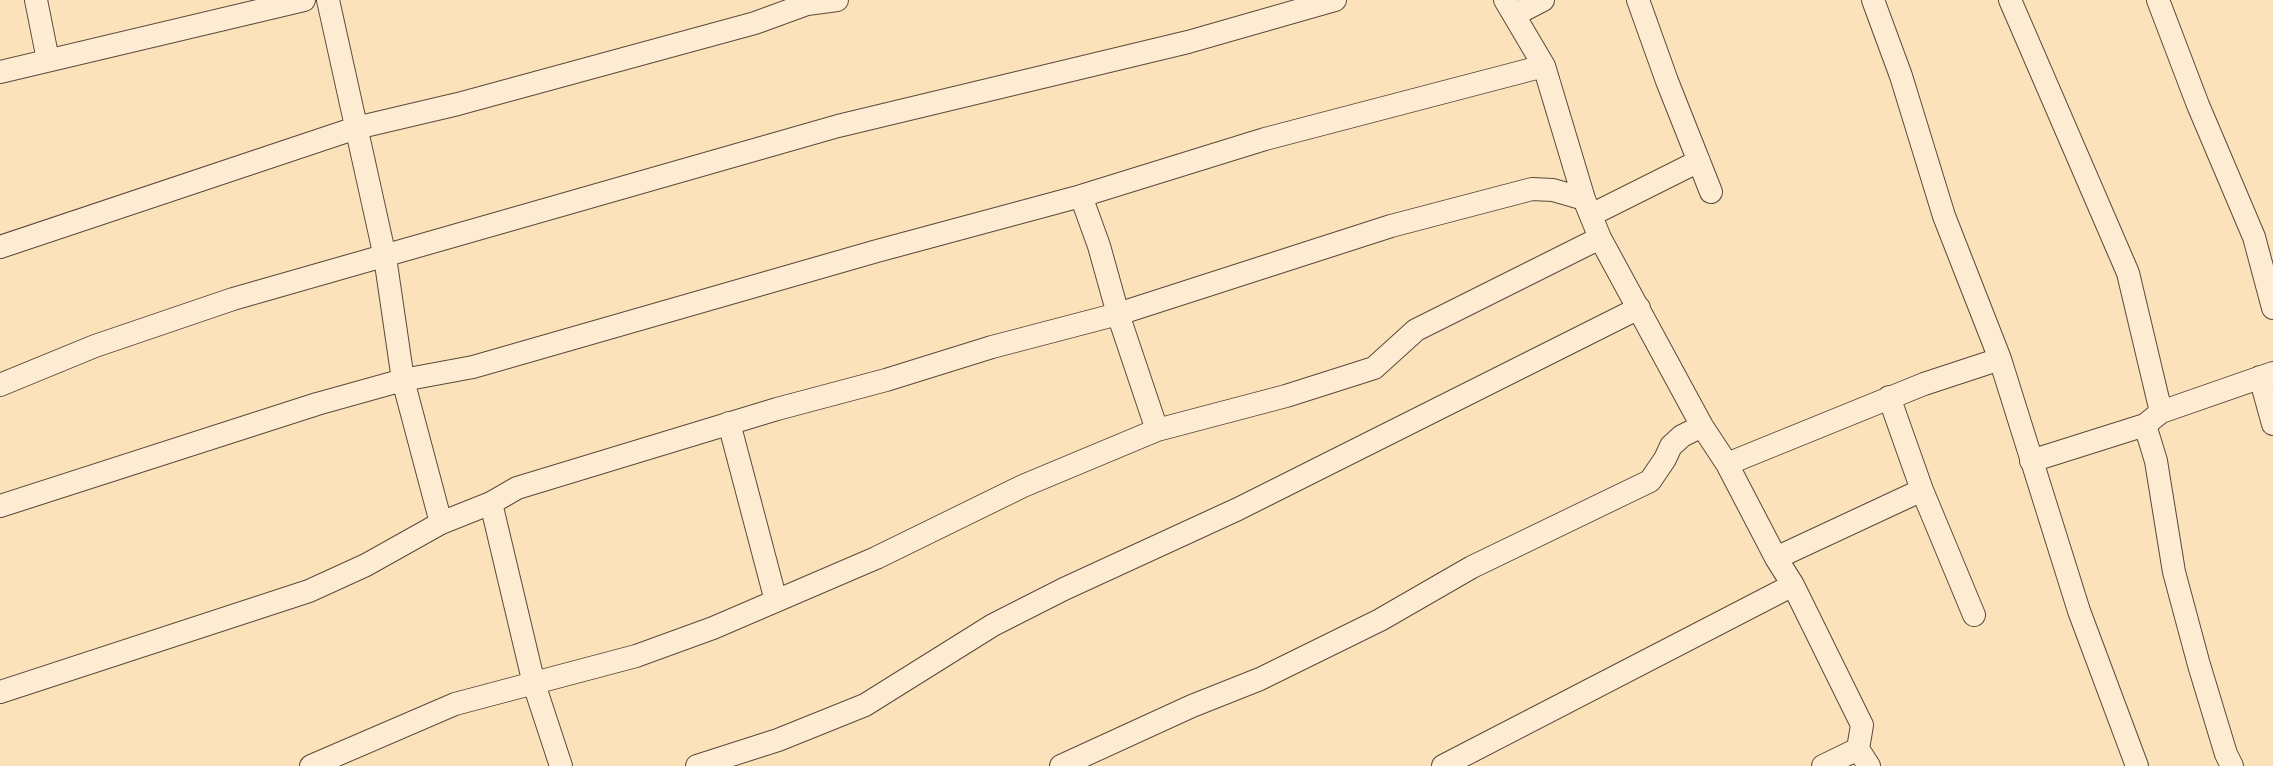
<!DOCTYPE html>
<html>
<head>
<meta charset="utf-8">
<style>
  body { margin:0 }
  canvas { display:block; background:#fce2ba }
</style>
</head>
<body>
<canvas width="2273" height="766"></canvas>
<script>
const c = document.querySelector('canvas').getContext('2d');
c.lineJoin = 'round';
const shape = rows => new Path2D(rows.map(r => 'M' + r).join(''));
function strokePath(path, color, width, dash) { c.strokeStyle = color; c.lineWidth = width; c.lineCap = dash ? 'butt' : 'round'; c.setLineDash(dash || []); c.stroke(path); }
const minor = shape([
  [36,0,48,60],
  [328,0,385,257,403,380,441,523],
  [1505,0,1544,66,1584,199,1600,238,1702,426,1727,464,1776,558,1793,585,1862,725,1858,749,1869,766],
  [1638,0,1667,81,1711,192],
  [1873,0,1901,76,1944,216,2000,359,2079,611,2137,766],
  [2010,0,2128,273,2161,412],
  [2158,0,2198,105,2254,237,2273,308],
  [1514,15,1543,0],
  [0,72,304,0],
  [1081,196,1099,246,1118,314,1157,430],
  [1591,215,1699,161],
  [0,247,356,128,458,104,755,23,807,4,837,0],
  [2260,377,2273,424],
  [0,385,95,346,233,299,838,126,1188,42,1335,0],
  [1889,397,1922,490,1974,615],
  [729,423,776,601],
  [2145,425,2156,461,2174,572,2199,665,2226,754,2232,766],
  [2031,461,2145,425,2161,412,2273,373],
  [1727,464,1924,384,2000,359],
  [491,503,534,684,561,766],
  [0,506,317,404,403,380,473,367,877,251,1081,196,1265,139,1544,66],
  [1776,558,1922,490],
  [0,692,309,591,366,565,441,523,491,503,517,488,777,409,886,380,992,347,1118,314,1391,226,1532,189,1553,190,1584,199],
  [311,766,455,704,636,656,713,628,876,558,1023,486,1157,430,1286,396,1374,368,1416,330,1600,238],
  [697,766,778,740,865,705,993,625,1064,589,1238,509,1639,308],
  [1061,766,1192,706,1260,679,1380,620,1472,567,1650,481,1665,459,1671,446,1682,436,1702,426],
  [1443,766,1793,585],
  [1823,766,1858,749]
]);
strokePath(minor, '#594a3b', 24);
strokePath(minor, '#fdecd2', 22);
</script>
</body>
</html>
